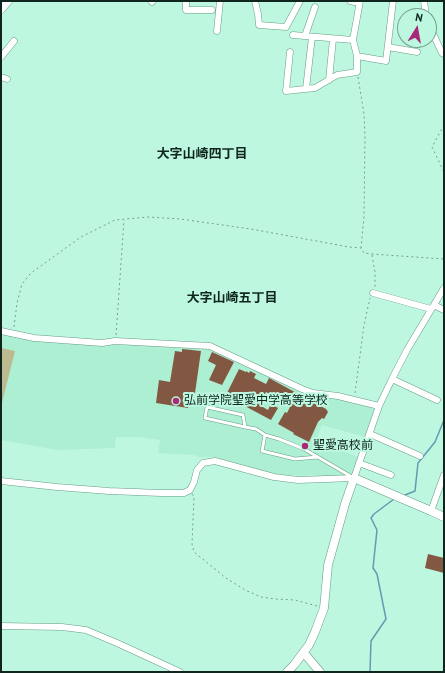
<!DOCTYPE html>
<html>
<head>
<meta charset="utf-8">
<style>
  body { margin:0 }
  #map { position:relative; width:445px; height:673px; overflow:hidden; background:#bef7df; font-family:"PT Sans",sans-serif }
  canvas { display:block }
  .frame { position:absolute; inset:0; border:2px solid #0f251d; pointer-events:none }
  .north { position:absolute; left:397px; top:8px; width:40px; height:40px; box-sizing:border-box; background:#bef7df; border:1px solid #78a391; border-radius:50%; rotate:11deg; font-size:11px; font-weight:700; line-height:16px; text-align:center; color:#0f251d }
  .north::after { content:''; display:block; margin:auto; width:14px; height:18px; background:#a82978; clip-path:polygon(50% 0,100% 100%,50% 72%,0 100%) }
</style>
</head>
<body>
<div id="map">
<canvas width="445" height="673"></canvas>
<div class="frame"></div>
<div class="north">N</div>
</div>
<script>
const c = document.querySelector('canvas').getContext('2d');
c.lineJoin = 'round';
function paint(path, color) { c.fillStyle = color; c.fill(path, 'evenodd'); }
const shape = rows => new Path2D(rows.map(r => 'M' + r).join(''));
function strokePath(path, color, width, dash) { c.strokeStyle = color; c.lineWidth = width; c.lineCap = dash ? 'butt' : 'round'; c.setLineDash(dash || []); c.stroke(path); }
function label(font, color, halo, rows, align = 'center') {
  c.font = font + ' "PT Sans","Noto Sans JP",sans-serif'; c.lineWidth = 4; c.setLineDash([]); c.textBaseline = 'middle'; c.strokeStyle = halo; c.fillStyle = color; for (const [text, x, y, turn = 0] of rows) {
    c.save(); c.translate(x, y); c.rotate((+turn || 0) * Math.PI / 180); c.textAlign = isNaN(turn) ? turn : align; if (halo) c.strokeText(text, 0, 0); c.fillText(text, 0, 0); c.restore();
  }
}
const built = shape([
  [1,329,43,338,208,347,322,396,371,406,375,411,365,437,322,425,315,442,359,457,352,475,340,476,286,475,275,474,214,457,199,457,193,455,158,453,160,440,139,437,116,437,115,448,57,450,1,440]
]);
const green = shape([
  [1,348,15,351,1,407]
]);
const stream = shape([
  [405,495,415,491,418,463,435,442,444,420],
  [370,672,371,641,386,619,377,574,373,568,377,530,371,518,374,514,394,499]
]);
const building = shape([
  [182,349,201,351,195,393,190,392,188,408,156,403,159,380,170,382,175,351,182,352],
  [212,352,234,362,222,385,209,380,216,365,208,361],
  [239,369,246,372,246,371,249,373,250,371,256,374,254,378,266,384,269,378,326,409,328,412,324,419,322,418,318,422,309,442,293,434,294,433,278,424,285,412,287,413,291,405,266,392,261,400,264,401,261,406,268,410,271,404,278,408,271,420,241,404,240,407,224,399],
  [428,554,444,558,444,573,425,568]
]);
const path = shape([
  [358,77,364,114,365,137,364,216,361,248,364,253,372,254,444,259],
  [444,125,432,147,444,172],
  [372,255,375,272,375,288],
  [14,327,17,303,22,284,31,273,81,237,115,220,148,217,180,219,251,229,349,247,361,248],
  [116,335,124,220],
  [355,393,364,325,370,298],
  [192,494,194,497,192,544,194,552,226,578,245,590,261,597,275,599,295,600,317,606]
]);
const lane = shape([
  [245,427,243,415,207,407,205,418,245,427,256,429,265,435],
  [318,457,295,459,262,451,265,435,279,439,304,449,352,477]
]);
const street = shape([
  [186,1,186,10,212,10],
  [255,1,258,14,259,25,286,27,300,1],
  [350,1,359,3],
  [424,1,426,16],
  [152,2,152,1],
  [315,7,305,36,353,40],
  [429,25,442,53,444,54],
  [217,31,220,1],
  [293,35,305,36],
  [388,47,417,52],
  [290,52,286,91,315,88,337,75,357,72,357,56,353,40,360,1],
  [357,56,386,61,393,1],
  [1,57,14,41],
  [1,77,7,79],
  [329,80,333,39],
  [306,89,312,37],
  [373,293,431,309],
  [434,305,444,310],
  [1,331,34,338,102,343,115,341,210,346,302,389,313,393,338,396,379,406],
  [392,379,437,400],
  [370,434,420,456],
  [359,463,391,475],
  [1,481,57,487,109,491,161,493,184,493,190,490,194,482,197,470,203,463,215,461,274,477,298,480,354,478,379,406,392,379,407,350,444,288],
  [431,511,444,475],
  [1,626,62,627,86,630,117,643,180,672]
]);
const secondary = shape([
  [1,9,8,1],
  [304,653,320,672],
  [287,672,294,665,309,645,315,632,324,608,328,565,345,504,354,478,431,511,444,517]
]);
const markers = [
  [176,401,4,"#a82978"],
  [305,446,4,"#a82978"]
];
const poiNames = [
  ["弘前学院聖愛中学高等学校",184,401],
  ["聖愛高校前",313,446]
];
const neighbourhoodNames = [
  ["大字山崎四丁目",202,154],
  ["大字山崎五丁目",232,298]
];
paint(built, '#adefd3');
paint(green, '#bbba90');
strokePath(stream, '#619cb0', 1.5);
paint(building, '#835842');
strokePath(lane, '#669c86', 4);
strokePath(street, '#669c86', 7);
strokePath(secondary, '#669c86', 9);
strokePath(path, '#749e8d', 1, [2, 3]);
strokePath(lane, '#fff', 3);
strokePath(street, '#fff', 6);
strokePath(secondary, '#fff', 8);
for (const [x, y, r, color] of markers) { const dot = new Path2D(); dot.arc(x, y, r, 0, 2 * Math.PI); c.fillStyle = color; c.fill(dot); strokePath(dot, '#bef7df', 1.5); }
label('12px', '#0f251d', '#bef7df', poiNames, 'left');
label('bold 13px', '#0f251d', '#bef7df', neighbourhoodNames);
</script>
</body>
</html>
